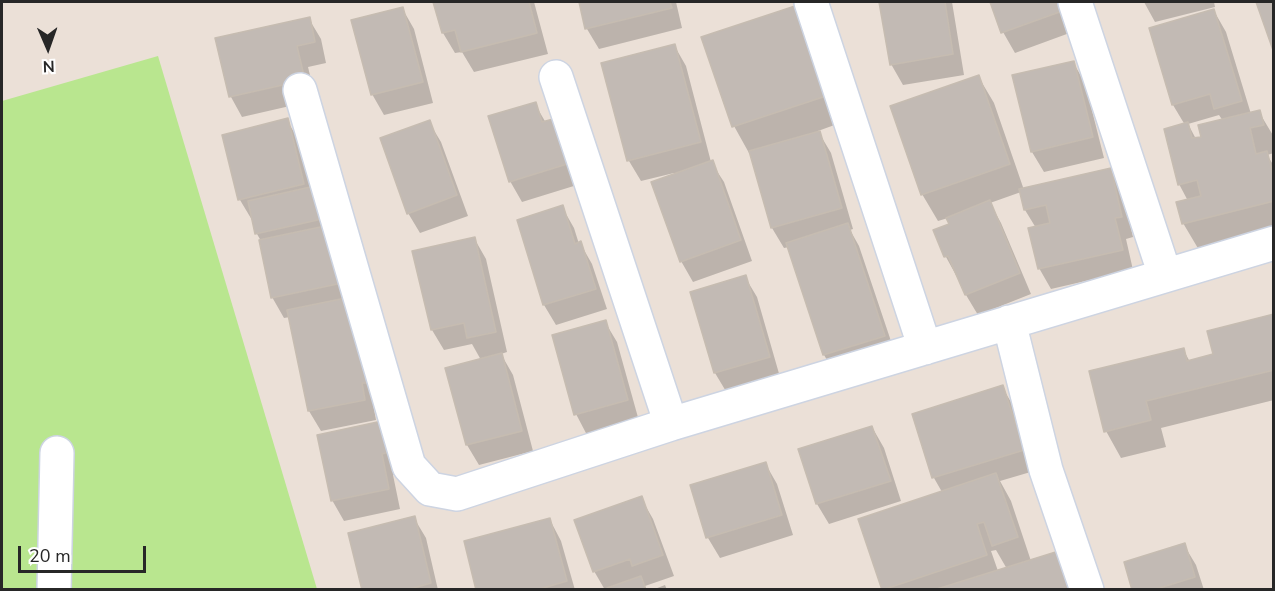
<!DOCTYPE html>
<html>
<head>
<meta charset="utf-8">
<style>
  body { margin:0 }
  #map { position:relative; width:1275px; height:591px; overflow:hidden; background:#ebe0d7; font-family:"Nunito Sans",sans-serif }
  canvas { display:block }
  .frame { position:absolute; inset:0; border:3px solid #272727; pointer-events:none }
  .north { position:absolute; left:18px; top:18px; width:60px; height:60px; -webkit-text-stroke:4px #fff; paint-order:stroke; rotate:178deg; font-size:16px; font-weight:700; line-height:24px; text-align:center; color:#272727 }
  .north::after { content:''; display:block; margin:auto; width:21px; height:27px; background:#272727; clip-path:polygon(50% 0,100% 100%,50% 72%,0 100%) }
  .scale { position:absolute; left:18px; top:546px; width:128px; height:27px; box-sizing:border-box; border:3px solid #272727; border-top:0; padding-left:8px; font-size:18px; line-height:21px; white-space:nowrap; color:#272727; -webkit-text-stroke:4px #fff; paint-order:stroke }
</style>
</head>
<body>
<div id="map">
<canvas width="1275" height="591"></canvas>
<div class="frame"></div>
<div class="north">N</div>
<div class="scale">20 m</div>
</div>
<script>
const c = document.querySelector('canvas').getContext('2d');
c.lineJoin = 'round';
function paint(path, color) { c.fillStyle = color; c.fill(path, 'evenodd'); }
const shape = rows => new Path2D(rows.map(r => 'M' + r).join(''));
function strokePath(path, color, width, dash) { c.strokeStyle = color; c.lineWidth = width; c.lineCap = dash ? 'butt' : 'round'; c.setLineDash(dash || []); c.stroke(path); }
const green = shape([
  [158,56,317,589,2,590,2,101]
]);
const shadow = shape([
  [435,2,534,2,548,54,474,72,462,52,455,53,443,33],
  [580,2,676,2,682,28,599,49,587,29],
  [881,2,952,2,964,75,903,85,891,64],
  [992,2,1065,2,1075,31,1015,53,1003,32],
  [1144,2,1214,2,1215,7,1155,22],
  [402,8,414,29,433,103,384,115,372,94],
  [794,8,840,123,818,131,831,153,853,229,850,230,859,246,896,356,836,375,824,355,789,247,784,248,772,228,751,152,749,153,734,126],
  [1214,11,1226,32,1251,114,1259,112,1274,137,1274,153,1267,155,1274,166,1274,232,1199,250,1183,223,1188,201,1179,184,1185,125,1173,105],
  [1219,115,1223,121,1202,138,1196,139,1188,124],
  [309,19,321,39,326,63,308,67,316,100,242,117,231,97],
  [674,45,686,66,711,162,724,182,752,261,693,282,681,261,674,173,641,181,629,161,603,64],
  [1073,62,1085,83,1104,158,1044,172,1032,152,1014,77],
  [978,76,994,103,1024,190,1110,170,1122,190,1133,237,1126,239,1133,270,1051,289,1039,268,1036,228,1025,210,1021,192,990,203,1001,223,1031,294,978,315,966,295,959,277,957,277,946,257,935,231,951,225,948,218,938,221,922,194],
  [535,104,546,123,552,121,577,185,522,202,510,181],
  [287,120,299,141,311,189,380,403,373,404,376,420,321,431,309,411,290,317,284,318,272,297,261,241,257,234,253,220,252,220,240,200,224,136],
  [429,122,441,142,468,216,420,233,408,213],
  [562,207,574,228,579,244,580,243,592,264,607,309,556,325,544,305,518,221],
  [474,238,486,259,507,352,501,354,513,375,533,451,479,465,467,445,447,369,481,360,472,344,444,350,432,330,414,252],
  [745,277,757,297,780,377,727,393,715,373,692,293],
  [1274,316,1274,400,1161,428,1166,447,1121,458,1106,431,1183,349,1190,362,1215,356],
  [605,322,617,342,639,421,587,435,576,414],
  [1002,387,1014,407,1034,471,1000,481,1011,501,1031,561,1080,590,884,590,860,520,942,492,934,478,913,415],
  [996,550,1007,569,998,571,991,551],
  [382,423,400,473,393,475,400,509,344,521,332,500],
  [872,427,884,448,901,501,829,524,817,504,800,450],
  [765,463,777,484,793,535,720,558,708,538,691,486],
  [641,498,653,519,674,576,645,586,647,590,605,590,594,571],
  [414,518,426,538,438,590,364,590],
  [550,520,561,541,575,590,478,590],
  [1184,545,1196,565,1204,590,1134,590],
  [665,585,667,590,652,590]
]);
const building = shape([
  [433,2,529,2,537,33,461,52,455,30,442,33,433,2],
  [579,2,670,2,672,8,585,29,579,2],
  [879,2,945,2,953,54,890,65,879,2],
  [990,2,1062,2,1065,10,1001,33,990,2],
  [1256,2,1274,2,1274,53,1256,2],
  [795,6,826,96,732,127,701,37,795,6],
  [403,7,423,82,371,95,351,20,403,7],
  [1214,9,1242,101,1214,109,1210,94,1172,105,1149,28,1214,9],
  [310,17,315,42,297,46,305,80,229,97,215,38,310,17],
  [675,44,701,142,627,161,601,63,675,44],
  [1074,61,1093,137,1031,152,1012,75,1074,61],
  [979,75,1010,164,921,195,890,106,979,75],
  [536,102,542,122,553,119,567,164,509,182,488,116,536,102],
  [1260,110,1264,125,1250,128,1256,154,1267,151,1274,178,1274,201,1182,224,1176,202,1201,196,1197,180,1178,185,1164,129,1188,122,1192,138,1201,137,1198,125,1260,110],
  [288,118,304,184,238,200,222,135,288,118],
  [430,120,457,195,407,214,380,138,430,120],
  [820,131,842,208,771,228,749,151,820,131],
  [713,160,741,240,680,262,651,182,713,160],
  [1111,168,1122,217,1115,218,1123,250,1038,269,1028,228,1050,223,1046,205,1024,210,1019,189,1111,168],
  [315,186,322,219,255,234,248,201,315,186],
  [990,200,1020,273,965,295,948,256,944,257,933,230,949,224,946,218,990,200],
  [563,205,575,244,581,241,596,289,543,305,517,220,563,205],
  [848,223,885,336,823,355,786,243,848,223],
  [330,225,342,283,271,298,259,240,330,225],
  [475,237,496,332,467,338,464,323,431,330,412,251,475,237],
  [746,275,770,357,714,373,690,292,746,275],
  [351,297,369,383,362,383,365,400,308,411,287,310,351,297],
  [1274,314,1274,370,1146,401,1151,420,1104,432,1089,371,1184,348,1187,361,1213,354,1207,331,1274,314],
  [606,320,628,400,574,415,552,335,606,320],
  [502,353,522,431,466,445,445,368,502,353],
  [1003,385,1024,450,932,478,912,414,1003,385],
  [382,421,389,452,382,454,389,489,331,501,317,435,382,421],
  [872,426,891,481,816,504,798,449,872,426],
  [766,462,782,515,706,538,690,485,766,462],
  [996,473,1018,537,992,546,984,522,977,524,987,555,882,590,858,519,996,473],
  [642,496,663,555,632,566,630,559,593,572,574,520,642,496],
  [415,516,431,583,406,590,362,590,348,533,415,516],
  [550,518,567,581,536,590,476,590,464,541,550,518],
  [1185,543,1195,577,1153,590,1132,590,1124,562,1185,543],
  [1062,550,1074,590,934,590,1062,550],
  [641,576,646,590,607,590,607,588,641,576]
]);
const street = shape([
  [811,2,925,348],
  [1075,2,1165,275],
  [556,77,671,424],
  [300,90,409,466,430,489,457,494,671,424,1274,243],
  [1009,322,1046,470,1087,590],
  [54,590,57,453]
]);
paint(green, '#b9e68f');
paint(shadow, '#0003');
paint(building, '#c2bab4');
strokePath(building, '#c6bcb1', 1.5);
strokePath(street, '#cdd4e2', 36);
strokePath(street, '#fff', 33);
</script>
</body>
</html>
